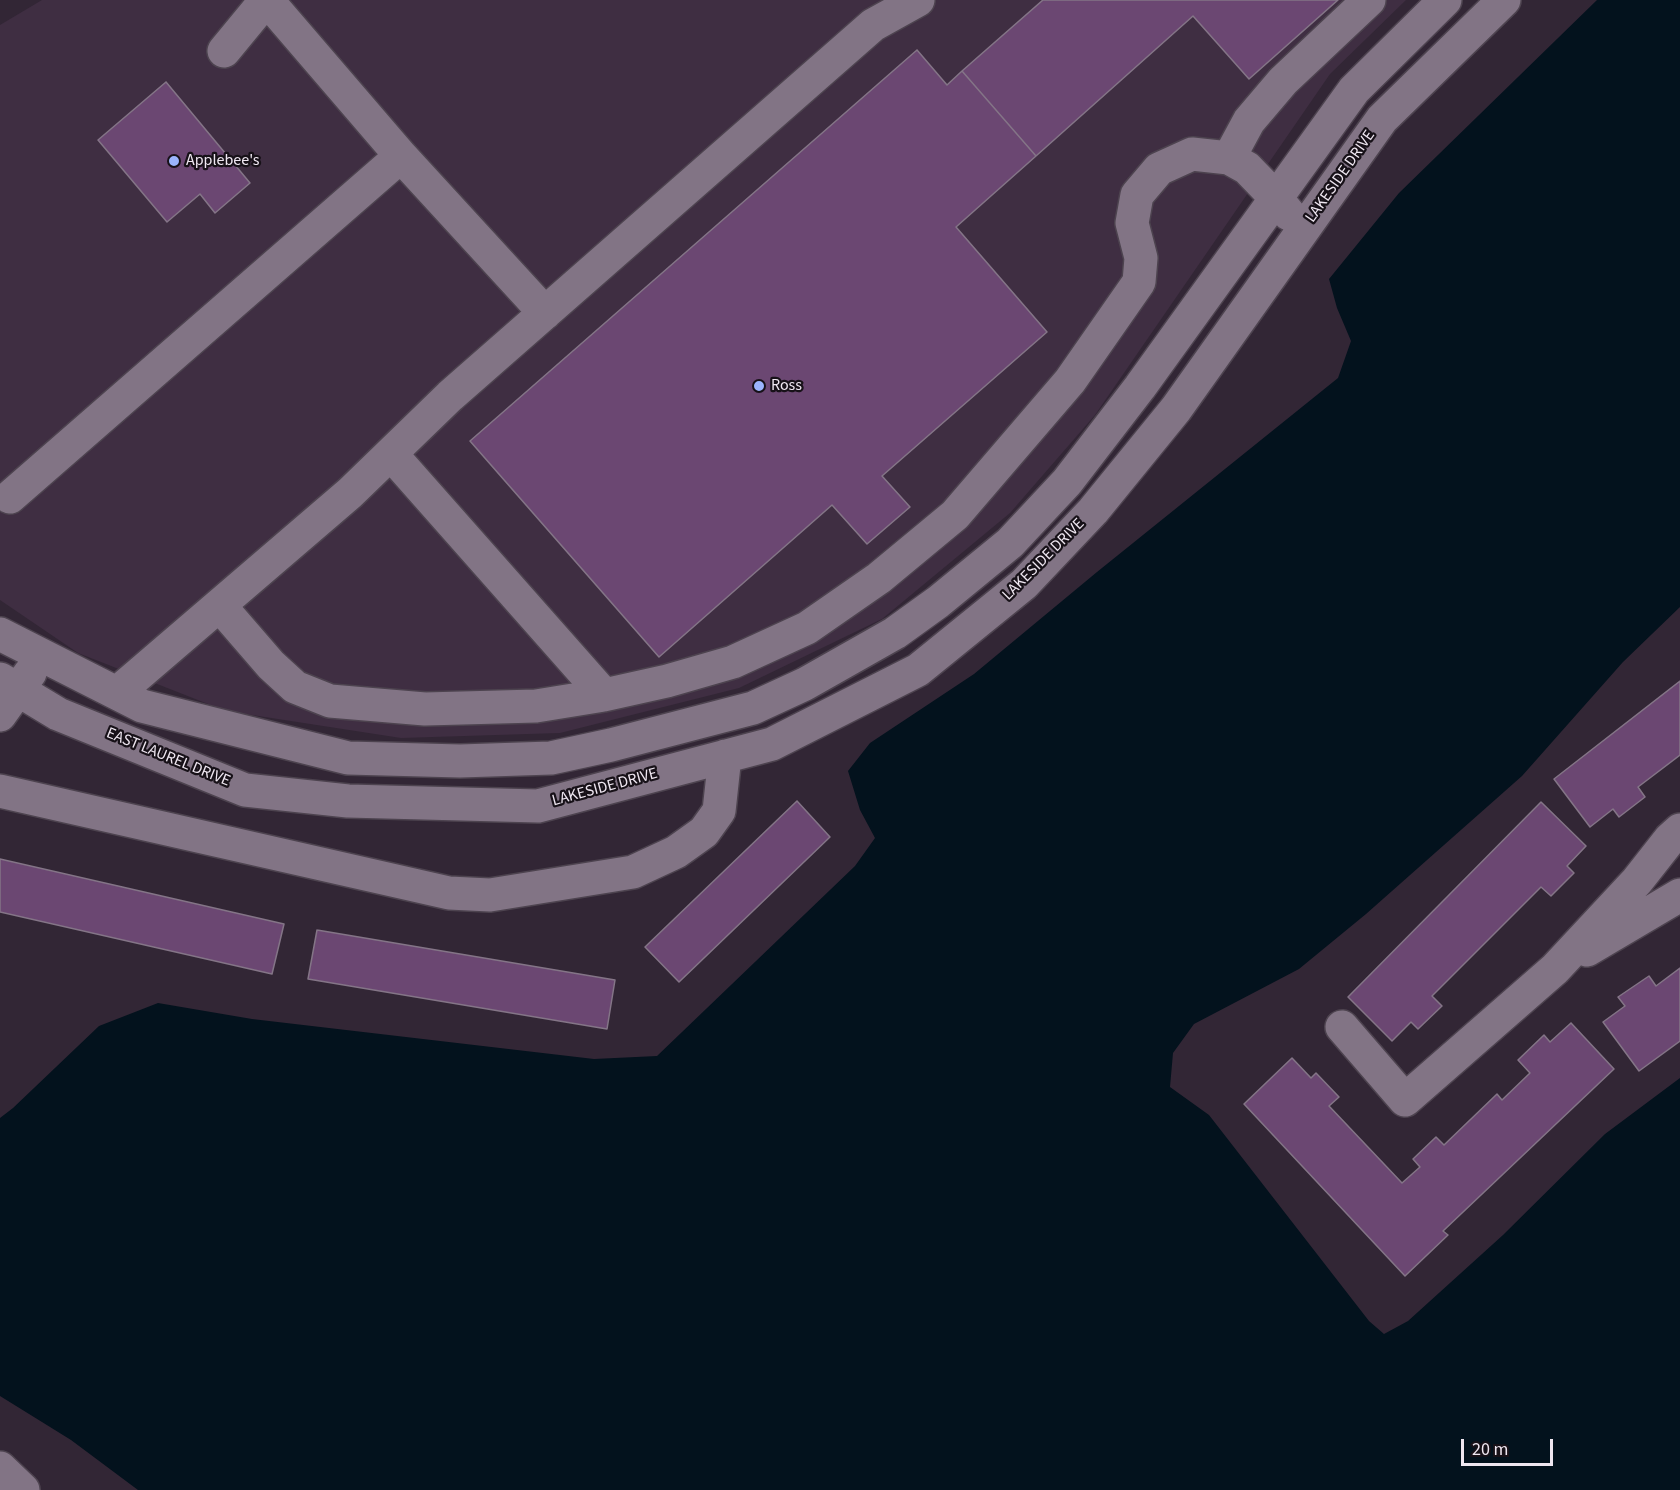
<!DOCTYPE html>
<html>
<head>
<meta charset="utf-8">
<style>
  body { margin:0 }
  #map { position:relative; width:1680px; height:1490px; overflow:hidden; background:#322635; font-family:"Source Sans 3",sans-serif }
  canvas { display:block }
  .scale { position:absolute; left:1461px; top:1439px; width:92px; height:27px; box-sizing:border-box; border:3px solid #efe7f1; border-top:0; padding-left:8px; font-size:18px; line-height:21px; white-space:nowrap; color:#efe7f1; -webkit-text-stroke:4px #171118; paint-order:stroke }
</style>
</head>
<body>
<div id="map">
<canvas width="1680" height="1490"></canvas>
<div class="scale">20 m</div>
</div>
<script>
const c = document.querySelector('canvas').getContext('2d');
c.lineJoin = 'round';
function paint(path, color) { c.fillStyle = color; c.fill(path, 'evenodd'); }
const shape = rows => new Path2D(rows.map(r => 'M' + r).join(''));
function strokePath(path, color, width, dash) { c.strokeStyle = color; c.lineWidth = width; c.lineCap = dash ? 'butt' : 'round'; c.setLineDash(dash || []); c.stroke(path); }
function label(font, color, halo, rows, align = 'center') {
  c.font = font + ' "Source Sans 3",sans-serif'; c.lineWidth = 4.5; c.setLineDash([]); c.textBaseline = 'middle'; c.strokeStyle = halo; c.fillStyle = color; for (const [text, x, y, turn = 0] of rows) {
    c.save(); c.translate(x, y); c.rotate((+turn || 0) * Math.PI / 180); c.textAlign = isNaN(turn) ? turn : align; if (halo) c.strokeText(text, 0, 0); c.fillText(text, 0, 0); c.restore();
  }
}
const built = shape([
  [42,0,1406,0,1330,74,1095,415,1010,513,882,619,739,688,560,733,401,738,226,711,78,653,0,600,0,25]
]);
const water = shape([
  [1597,0,1680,0,1680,607,1623,662,1522,776,1366,914,1299,969,1194,1024,1173,1053,1170,1087,1209,1115,1369,1321,1384,1334,1408,1321,1503,1235,1605,1134,1680,1078,1680,1490,138,1490,71,1440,0,1396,0,1118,13,1108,99,1026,158,1003,252,1019,594,1059,657,1056,855,866,875,838,860,810,848,771,870,743,974,674,1097,572,1338,378,1351,341,1337,308,1329,279,1399,193]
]);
const building = shape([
  [1043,0,1338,0,1249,79,1193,16,1036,156,962,71,1043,0],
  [917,50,947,85,962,71,1036,156,956,227,1047,332,882,476,910,507,867,544,832,505,659,657,470,441,917,50],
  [166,82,250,183,215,213,200,194,167,222,98,140,166,82],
  [1680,681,1680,755,1638,787,1645,797,1619,817,1613,809,1590,827,1554,779,1680,681],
  [797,801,830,837,679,982,645,947,797,801],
  [1541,802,1586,846,1567,866,1574,873,1551,896,1541,887,1432,996,1442,1006,1418,1029,1411,1022,1392,1041,1348,997,1541,802],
  [0,859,284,924,272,974,0,912,0,859],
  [317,930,615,980,607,1029,308,979,317,930],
  [1680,968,1680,1041,1639,1071,1603,1022,1625,1006,1618,997,1649,976,1656,986,1680,968],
  [1571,1023,1614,1069,1443,1231,1448,1235,1405,1276,1244,1104,1292,1058,1311,1078,1316,1073,1339,1097,1329,1106,1402,1183,1420,1167,1413,1159,1436,1137,1444,1145,1497,1094,1502,1100,1530,1073,1518,1060,1544,1035,1550,1042,1571,1023]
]);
const minor = shape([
  [267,0,401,156,545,313],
  [224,51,266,0],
  [1229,158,1249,121,1283,81,1369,0],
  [391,454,604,695],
  [10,497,401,156],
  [220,606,271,665,295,687,330,701,425,709,536,706,604,695,667,681,733,662,807,628,879,578,955,515,1070,381,1139,282,1141,258,1132,223,1137,195,1159,169,1192,154,1229,158,1247,168,1276,198,1289,214],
  [0,634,142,706,348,758,460,761,551,758,611,745,753,708,805,684,895,633,938,602,1010,543,1067,482,1140,387,1354,90,1445,0],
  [0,679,58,714,245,790,348,801,538,806,772,744,918,670,1024,584,1093,511,1176,409,1382,119,1504,0],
  [117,693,350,493,450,396,873,25,918,0],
  [0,715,30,673],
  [0,791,449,893,490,895,633,872,676,852,704,832,719,811,725,756],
  [1587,950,1680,895],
  [1342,1027,1405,1100,1555,969,1637,881,1670,839,1680,830],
  [0,1468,23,1490]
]);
const markers = [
  [174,161,6,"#9bb4fd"],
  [759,386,6,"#9bb4fd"]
];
const poiNames = [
  ["Applebee's",186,161],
  ["Ross",771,386]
];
const streetNames = [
  ["LAKESIDE DRIVE",1341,177,-55],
  ["LAKESIDE DRIVE",1044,560,-45],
  ["EAST LAUREL DRIVE",168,758,22],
  ["LAKESIDE DRIVE",605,788,-15]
];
paint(built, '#3f2e42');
paint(water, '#03121d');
paint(building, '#6b4772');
strokePath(building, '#847587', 1.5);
strokePath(minor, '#4d434f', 36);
strokePath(minor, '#827485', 33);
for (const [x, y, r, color] of markers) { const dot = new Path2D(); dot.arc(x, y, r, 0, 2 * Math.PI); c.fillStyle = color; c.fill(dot); strokePath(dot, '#171118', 2); }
label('16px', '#efe7f1', '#171118', poiNames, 'left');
label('16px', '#efe7f1', '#171118', streetNames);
</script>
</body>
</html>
